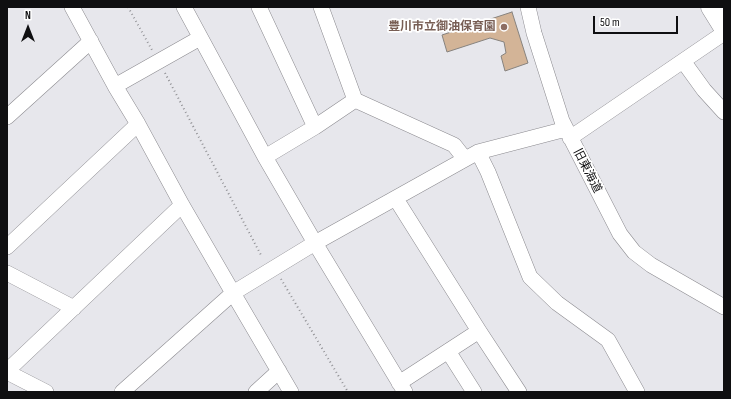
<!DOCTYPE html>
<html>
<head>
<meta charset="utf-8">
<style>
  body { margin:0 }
  #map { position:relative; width:731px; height:399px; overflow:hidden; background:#e7e7ec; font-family:"Sofia Sans Condensed",sans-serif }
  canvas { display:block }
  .frame { position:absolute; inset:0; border:8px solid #0f0f11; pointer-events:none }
  .north { position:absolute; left:8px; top:8px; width:40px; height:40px; -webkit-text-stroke:3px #fff; paint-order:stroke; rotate:0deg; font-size:11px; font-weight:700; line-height:16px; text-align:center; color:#0f0f11 }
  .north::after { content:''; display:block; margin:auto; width:14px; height:18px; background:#0f0f11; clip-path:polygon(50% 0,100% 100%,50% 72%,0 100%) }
  .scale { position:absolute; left:593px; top:16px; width:85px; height:18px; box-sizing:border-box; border:2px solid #0f0f11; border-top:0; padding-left:5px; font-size:12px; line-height:14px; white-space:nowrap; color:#0f0f11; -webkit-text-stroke:3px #fff; paint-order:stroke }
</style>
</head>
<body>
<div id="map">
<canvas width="731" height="399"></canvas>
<div class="frame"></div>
<div class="north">N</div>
<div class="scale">50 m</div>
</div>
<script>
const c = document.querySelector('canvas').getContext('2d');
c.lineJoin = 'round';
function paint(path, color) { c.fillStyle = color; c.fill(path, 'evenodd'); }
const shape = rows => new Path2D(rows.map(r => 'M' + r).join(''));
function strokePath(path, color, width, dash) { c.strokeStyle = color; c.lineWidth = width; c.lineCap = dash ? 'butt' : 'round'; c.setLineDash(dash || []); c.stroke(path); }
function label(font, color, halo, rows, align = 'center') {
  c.font = font + ' "Sofia Sans Condensed","Noto Sans JP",sans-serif'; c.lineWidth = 3.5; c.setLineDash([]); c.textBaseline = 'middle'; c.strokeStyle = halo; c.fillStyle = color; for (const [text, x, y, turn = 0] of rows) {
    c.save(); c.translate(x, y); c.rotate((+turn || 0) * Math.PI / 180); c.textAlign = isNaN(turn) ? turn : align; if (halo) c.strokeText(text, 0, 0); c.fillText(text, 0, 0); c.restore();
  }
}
const building = shape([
  [512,12,528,63,505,71,501,56,506,53,504,42,490,38,447,52,442,35,512,12]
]);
const path = shape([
  [128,7,152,50],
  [165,73,262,257],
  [281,279,348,392]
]);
const minor = shape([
  [72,7,115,86,138,124,182,205,233,293,291,392],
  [184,7,265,157,315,243,405,392],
  [259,7,315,127],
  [321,7,355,100,454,145,465,159],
  [528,7,534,33,562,121,620,234,634,252,651,265,724,307],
  [683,61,704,90,724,112],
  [115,86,200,38],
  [7,117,91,41],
  [570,138,724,33],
  [478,152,488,172,530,277,557,303,608,340,637,392],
  [265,157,315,127,355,100],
  [396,199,479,331,519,392],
  [7,247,138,124],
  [7,273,74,308],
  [448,351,474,392],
  [7,371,182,205],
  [7,372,46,392],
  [399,383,479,331],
  [122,392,233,293,315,243,478,152,566,129],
  [256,392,279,371]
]);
const major = shape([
  [711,7,724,28]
]);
const markers = [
  [504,27,4,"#8d6e63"]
];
const educationNames = [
  ["豊川市立御油保育園",496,27]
];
const streetNames = [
  ["旧東海道",587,171,63]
];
paint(building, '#d3b497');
strokePath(building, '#86827e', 1);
strokePath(minor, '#8b8a8f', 16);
strokePath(major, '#8b8a8f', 21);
strokePath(path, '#919195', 2, [1, 3]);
strokePath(minor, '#fff', 15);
strokePath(major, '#fff', 20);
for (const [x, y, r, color] of markers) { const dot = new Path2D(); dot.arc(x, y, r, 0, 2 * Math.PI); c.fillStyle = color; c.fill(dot); strokePath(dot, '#fff', 1.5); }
label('bold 12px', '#785e54', '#fff', educationNames, 'right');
label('12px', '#0f0f11', '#fff', streetNames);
</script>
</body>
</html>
